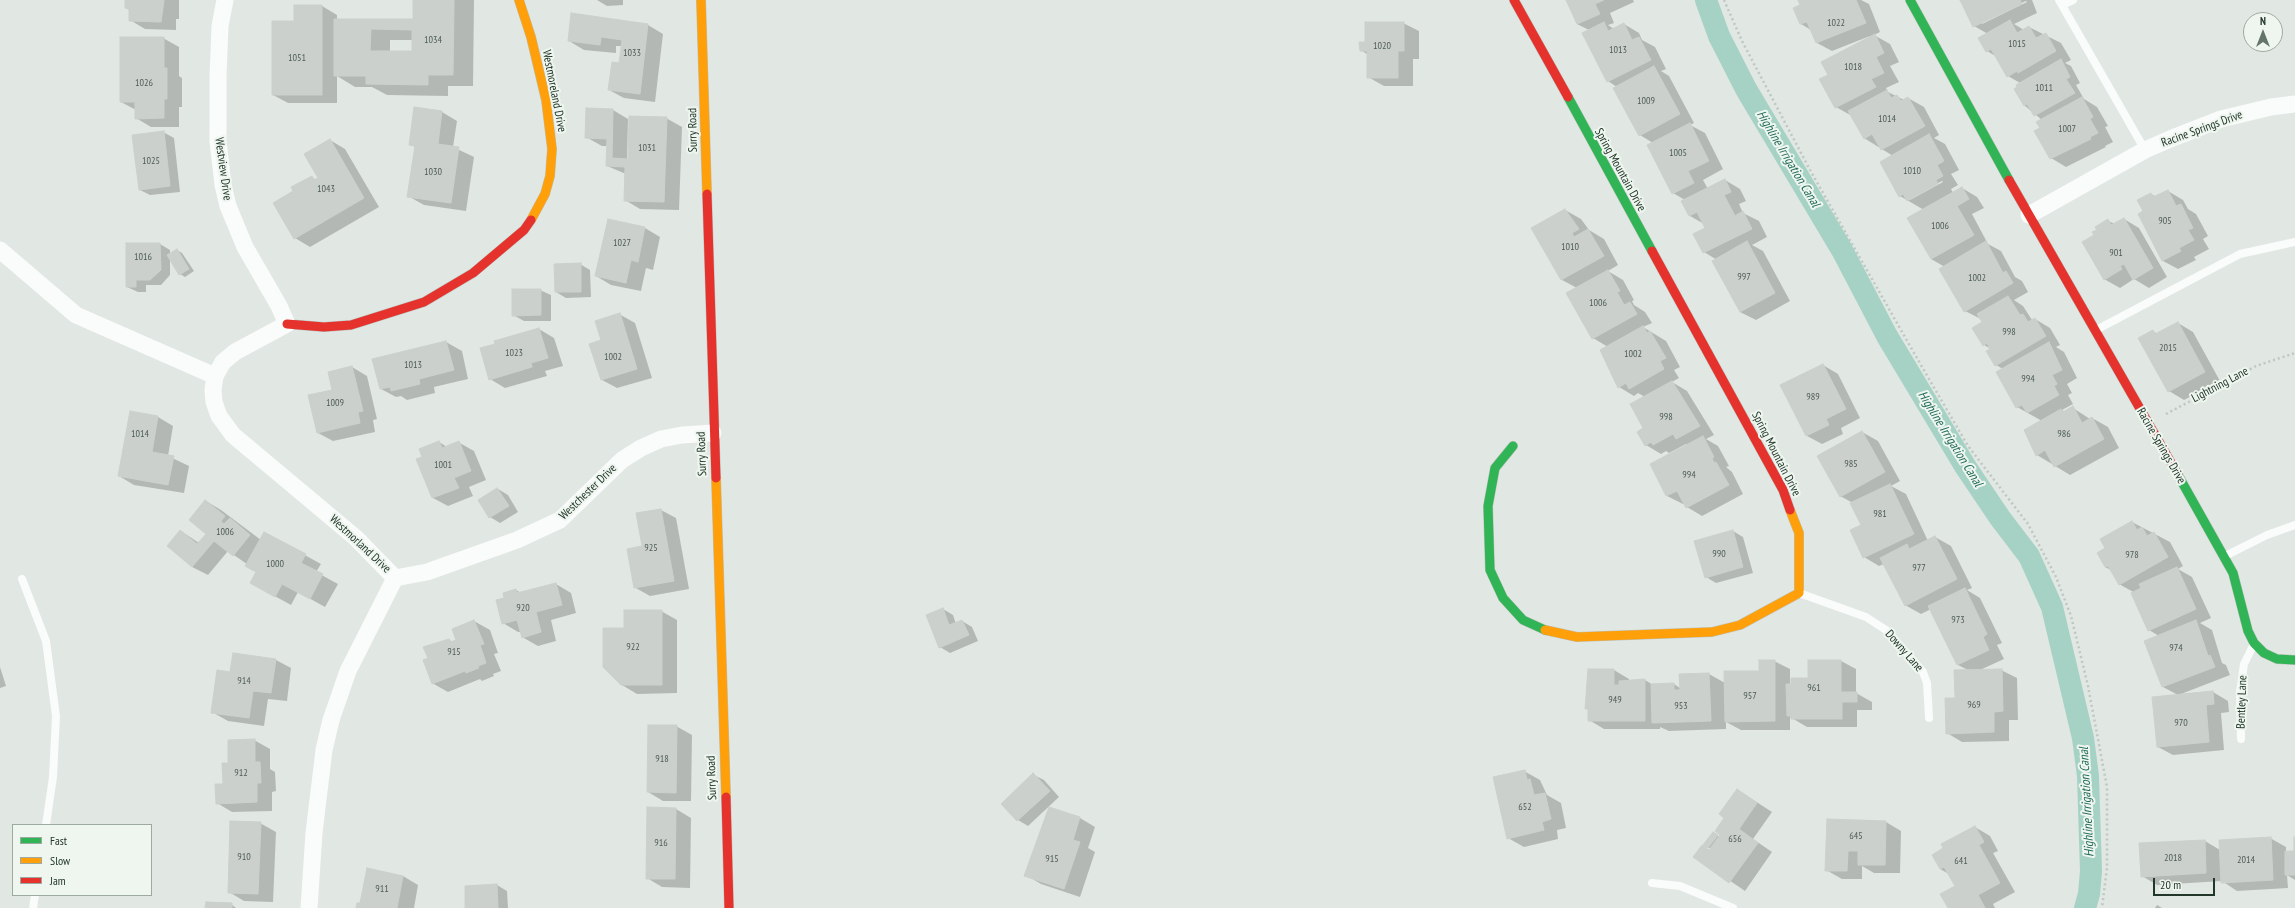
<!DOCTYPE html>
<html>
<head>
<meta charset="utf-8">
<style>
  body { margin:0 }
  #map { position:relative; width:2295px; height:908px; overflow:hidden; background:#e1e7e2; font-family:"PT Sans Narrow",sans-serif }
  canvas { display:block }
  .legend { position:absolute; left:12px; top:824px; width:140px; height:72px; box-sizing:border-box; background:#eff6f0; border:1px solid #9daaa0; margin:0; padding:5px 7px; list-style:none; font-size:12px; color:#223729 }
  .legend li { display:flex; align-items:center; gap:8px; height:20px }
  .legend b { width:20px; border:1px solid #9daaa0 }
  .north { position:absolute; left:2243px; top:12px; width:40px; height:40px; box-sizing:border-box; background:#eff6f0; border:1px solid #9daaa0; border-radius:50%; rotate:0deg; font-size:11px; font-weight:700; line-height:16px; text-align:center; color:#223729 }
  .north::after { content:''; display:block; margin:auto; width:14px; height:18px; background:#65756a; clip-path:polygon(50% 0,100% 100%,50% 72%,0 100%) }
  .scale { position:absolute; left:2153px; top:878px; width:62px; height:18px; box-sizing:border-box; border:2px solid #223729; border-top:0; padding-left:5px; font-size:12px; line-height:14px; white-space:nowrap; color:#223729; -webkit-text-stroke:3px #eff6f0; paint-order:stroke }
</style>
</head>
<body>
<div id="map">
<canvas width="2295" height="908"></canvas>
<ul class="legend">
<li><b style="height:5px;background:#30b455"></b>Fast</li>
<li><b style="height:5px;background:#ff9f0a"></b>Slow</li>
<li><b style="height:5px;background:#e5322d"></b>Jam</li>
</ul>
<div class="north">N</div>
<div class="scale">20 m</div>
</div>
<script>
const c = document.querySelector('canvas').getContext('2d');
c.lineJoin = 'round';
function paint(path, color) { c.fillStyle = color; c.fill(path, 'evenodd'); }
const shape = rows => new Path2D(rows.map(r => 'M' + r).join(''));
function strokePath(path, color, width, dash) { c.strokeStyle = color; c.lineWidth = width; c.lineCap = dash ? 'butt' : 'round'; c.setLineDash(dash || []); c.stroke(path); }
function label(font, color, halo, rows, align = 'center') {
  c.font = font + ' "PT Sans Narrow",sans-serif'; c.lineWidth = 4; c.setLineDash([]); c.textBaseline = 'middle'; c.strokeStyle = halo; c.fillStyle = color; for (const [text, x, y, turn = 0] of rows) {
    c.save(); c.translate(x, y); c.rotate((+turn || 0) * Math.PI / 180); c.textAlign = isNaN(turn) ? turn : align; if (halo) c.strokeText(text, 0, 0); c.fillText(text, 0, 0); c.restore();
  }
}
const shadow = shape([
  [126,0,179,0,179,19,176,19,176,30,145,29,130,20,130,10,126,8],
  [414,0,474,0,473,86,448,86,448,96,387,95,372,87,355,87,337,76,337,103,288,103,273,95,295,22,322,6,337,15,337,20,414,20],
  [390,40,413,40,413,52,390,52],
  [597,0,623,0,623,5,607,6],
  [1567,0,1633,0,1634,2,1610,13,1614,23,1608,25,1614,29,1624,24,1639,33,1642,40,1655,47,1666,69,1661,71,1669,76,1694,123,1690,125,1705,133,1723,169,1703,180,1708,189,1725,180,1740,189,1746,201,1739,204,1743,213,1759,221,1767,237,1752,245,1763,251,1790,301,1756,320,1740,312,1717,260,1704,252,1706,228,1704,224,1690,216,1685,200,1673,193,1653,143,1640,135,1617,87,1608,81,1589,30,1577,24],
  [1799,0,1861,0,1869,4,1880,32,1874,35,1890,44,1899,62,1890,66,1899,82,1886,88,1888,92,1904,100,1908,98,1924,107,1939,135,1934,138,1945,144,1959,170,1951,174,1958,185,1951,189,1953,193,1962,188,1977,197,1984,208,1972,214,1988,244,2001,251,2015,277,2022,281,2028,292,2014,300,2023,306,2032,320,2035,319,2050,328,2060,345,2056,347,2064,352,2077,378,2067,384,2072,393,2068,395,2073,404,2062,410,2065,412,2073,408,2090,419,2092,418,2108,427,2119,448,2070,475,2037,455,2042,421,2017,407,2003,369,1996,365,1991,349,1984,345,1983,323,1981,319,1965,311,1945,267,1931,259,1924,210,1900,196,1893,156,1864,138,1852,116,1836,107,1829,75,1870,36,1832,51,1817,43,1811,30,1801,24,1802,5],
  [1942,181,1943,182,1910,200,1910,198],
  [1961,0,2032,0,2037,13,2014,24,2024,30,2029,27,2061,43,2071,60,2065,63,2071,66,2080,83,2076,85,2084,99,2097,107,2108,126,2105,127,2113,142,2105,146,2106,147,2066,167,2051,158,2041,128,2042,120,2024,105,2020,83,2008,76,1997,57,1987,51,1988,34,1974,26],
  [2026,1,2027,2,1982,24,1982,22],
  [1403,23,1419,31,1419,59,1413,59,1413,86,1384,86,1368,77,1368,55,1361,50,1366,43],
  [648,25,663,34,655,102,624,98,609,90,620,64,622,46,616,46,616,53,584,50,569,41],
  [163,38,179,47,179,76,182,78,182,107,179,107,179,127,151,127,136,118,136,110,121,102],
  [415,108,442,112,457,121,453,147,474,157,466,211,424,205,408,196,415,147,410,144],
  [613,110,628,119,627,160,666,118,682,127,679,210,640,209,625,200,626,174,607,166,607,146,602,146,586,137],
  [163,132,174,138,180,192,150,195,140,190],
  [330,140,345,149,379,207,310,247,295,238,294,192,312,177,316,180,319,178],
  [2168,191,2183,200,2188,209,2196,214,2208,236,2203,239,2209,249,2194,257,2196,260,2178,269,2163,261,2139,215,2144,212,2151,194,2156,197],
  [1565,210,1581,219,1589,230,1604,239,1618,265,1608,271,1623,280,1634,300,1632,301,1634,305,1645,312,1652,323,1643,327,1666,341,1680,367,1674,370,1679,378,1672,382,1687,391,1714,435,1706,439,1718,446,1729,466,1726,467,1732,472,1743,494,1702,516,1687,507,1685,503,1683,504,1667,496,1651,464,1688,445,1686,444,1669,453,1666,451,1661,454,1646,445,1645,397,1638,393,1634,396,1619,387,1608,347,1593,338,1577,288,1562,280],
  [2124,219,2139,228,2167,277,2149,288,2134,279,2120,288,2104,279,2095,236,2108,221,2115,224],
  [608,220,645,228,660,237,653,270,646,268,641,291,611,285,596,276],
  [160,244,170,250,170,255,177,250,182,253,194,271,185,277,180,274,170,258,170,275,161,285,146,285,146,292,138,292,127,287],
  [580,264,590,270,591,297,566,298,556,292],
  [540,290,551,295,551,321,524,321,513,315],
  [619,314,635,323,652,378,617,388,602,380,602,341],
  [2178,323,2193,332,2220,381,2184,400,2169,391,2153,331,2157,334],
  [539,329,554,338,563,366,545,371,547,376,505,388,490,379],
  [446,342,462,351,468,379,434,387,435,393,407,400,401,396,396,397,381,389],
  [1823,365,1838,374,1860,418,1841,428,1843,434,1822,444,1807,436],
  [352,367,367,376,377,419,373,420,375,432,333,441,318,433,333,390],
  [158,417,173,426,168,456,189,466,184,493,134,485,119,476],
  [1862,432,1878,441,1900,481,1891,486,1906,494,1928,541,1935,537,1951,546,1972,588,1967,590,1980,598,2002,643,1997,645,2004,659,1980,670,2001,670,2017,678,2018,720,2009,720,2009,741,1962,742,1947,733,1968,670,1958,665,1931,609,1921,614,1905,605,1884,564,1879,566,1864,557,1862,526,1853,503,1840,496],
  [439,442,447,447,458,442,474,451,486,480,469,487,473,496,448,506,433,498,423,457],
  [498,489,508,495,518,512,500,523,490,517,479,501],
  [206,501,221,510,261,540,265,533,321,564,316,572,338,584,325,607,298,592,291,605,251,583,257,571,228,551,208,575,192,567,168,546,181,531,199,543,207,534],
  [661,510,676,518,689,589,650,596,634,587,643,547],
  [2132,522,2170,542,2183,566,2178,569,2192,577,2211,618,2200,623,2212,630,2222,663,2226,665,2230,675,2181,694,2213,692,2228,701,2229,712,2221,713,2224,750,2173,755,2158,747,2178,695,2163,687,2159,636,2149,630,2135,593,2119,584,2111,570,2105,567,2107,549],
  [1733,531,1743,537,1753,573,1716,583,1706,577],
  [556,584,571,593,576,613,551,620,556,641,538,646,522,637,521,632,518,632,503,623,505,599,516,590,521,593],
  [943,609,953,615,956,624,962,621,972,627,978,641,950,653,940,647],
  [661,611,677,620,677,693,637,694,622,685],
  [474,621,490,630,498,653,494,654,501,671,493,674,494,676,482,681,480,679,448,692,432,683,429,659,449,640,453,642,457,641],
  [276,660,291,668,287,701,268,699,264,726,228,721,212,712,231,673],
  [1774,661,1790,669,1790,685,1809,679,1841,661,1856,669,1856,693,1872,702,1872,710,1857,710,1857,727,1807,727,1790,717,1790,730,1741,730,1726,722,1726,729,1669,731,1660,727,1660,729,1604,729,1589,720,1589,710,1586,708,1589,670,1614,670,1629,679,1629,681,1645,680,1653,685,1674,684,1680,688,1680,675,1709,674,1725,683,1760,672],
  [0,667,6,686,0,688],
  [676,726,692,735,691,801,663,801,648,792],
  [254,740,270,749,270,769,275,772,276,791,272,792,272,811,232,812,217,803,229,764],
  [1524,771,1540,780,1547,795,1561,803,1566,828,1557,830,1558,839,1524,847,1508,838],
  [1034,775,1044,780,1059,797,1028,826,1018,820],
  [1738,790,1772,812,1753,839,1772,852,1745,891,1695,857,1710,851,1711,849,1705,845,1713,833,1720,837],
  [1049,808,1080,818,1095,827,1088,848,1095,852,1080,897,1041,884,1026,875],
  [676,809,691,818,690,888,662,887,647,878],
  [1828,821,1886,822,1901,831,1900,873,1874,873,1862,866,1862,879,1842,879,1826,870],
  [260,823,276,832,273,902,244,901,229,892],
  [1975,827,1990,836,1998,851,1993,853,2015,892,1993,904,1995,908,1951,908,1956,887,1949,874,1940,869,1945,849],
  [2270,838,2286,847,2286,852,2295,852,2295,880,2287,875,2288,888,2237,891,2222,881,2157,885,2142,876,2205,841,2220,850],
  [367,869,403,876,418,885,414,908,357,908,361,904],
  [497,885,507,891,508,908,466,908],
  [231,904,236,908,206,908],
  [2157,905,2162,908,2155,908]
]);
const canal = shape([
  [1706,0,1719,36,1746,89,1842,250,1887,336,1965,466,2000,518,2029,556,2052,607,2083,738,2088,776,2091,871,2089,894,2085,908]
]);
const building = shape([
  [125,0,164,0,161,22,129,21,129,9,125,8,125,0],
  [413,0,454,0,453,75,428,75,428,85,366,84,366,76,334,76,334,19,413,19,413,0],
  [371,29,412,30,412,51,370,51,371,29],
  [1566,0,1604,0,1595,4,1600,14,1577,24,1566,0],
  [1798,0,1856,0,1866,23,1816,43,1807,22,1800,24,1793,8,1800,5,1798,0],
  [1960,0,2020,0,2022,4,1973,27,1960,0],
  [294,5,322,5,322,95,272,95,272,21,294,21,294,5],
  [571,13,648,24,640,94,608,90,612,62,619,63,622,40,601,37,600,45,568,41,571,13],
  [2010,20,2017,33,2029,26,2036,38,2046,33,2056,51,2018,73,2017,71,2007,77,1991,49,1986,52,1978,38,2010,20],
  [1365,22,1404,22,1404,51,1398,51,1398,78,1367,78,1367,51,1360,51,1359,42,1365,42,1365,22],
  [1604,22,1608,31,1624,23,1632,40,1639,37,1651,60,1607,82,1582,33,1604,22],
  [1875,34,1884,53,1876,57,1884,73,1871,79,1876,87,1835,108,1819,79,1828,75,1821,62,1875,34],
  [120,37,164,37,164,68,167,68,167,99,164,99,164,118,135,119,135,102,120,102,120,37],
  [2061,59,2070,77,2066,79,2075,93,2034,116,2027,104,2024,106,2014,89,2017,87,2016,85,2061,59],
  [1654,66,1680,114,1639,136,1613,88,1654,66],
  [1887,90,1891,98,1897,95,1901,101,1908,97,1925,126,1881,150,1872,134,1864,139,1848,111,1887,90],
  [2082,97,2093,117,2090,119,2098,133,2090,137,2091,139,2050,159,2034,131,2040,128,2036,122,2082,97],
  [414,107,442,111,438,144,459,147,451,203,407,197,415,146,409,145,414,107],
  [586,108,613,109,612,158,628,159,629,116,667,117,664,202,624,201,625,167,606,166,607,139,585,138,586,108],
  [1690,123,1709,161,1688,171,1694,183,1672,194,1647,145,1690,123],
  [164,131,170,186,139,190,132,135,164,131],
  [1929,134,1944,161,1937,165,1943,176,1936,180,1938,184,1907,201,1903,194,1899,197,1880,162,1929,134],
  [330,139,364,198,294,239,273,203,293,191,291,187,312,176,314,180,318,178,304,154,330,139],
  [1725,179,1731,192,1724,195,1735,216,1743,211,1752,229,1703,253,1693,234,1705,228,1697,212,1689,216,1681,201,1725,179],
  [1962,187,1969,199,1957,206,1974,235,1931,259,1907,218,1962,187],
  [2168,190,2176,206,2181,204,2193,228,2188,230,2194,240,2179,248,2181,251,2162,261,2138,214,2143,211,2137,200,2151,193,2153,197,2168,190],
  [1565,209,1579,229,1572,233,1574,237,1588,229,1604,256,1561,280,1531,228,1565,209],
  [2124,218,2153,268,2133,280,2124,264,2120,266,2122,269,2104,280,2082,242,2094,235,2092,232,2097,230,2095,227,2108,219,2111,225,2124,218],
  [608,219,645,227,638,262,631,260,626,283,595,276,608,219],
  [1747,241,1775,293,1740,312,1712,261,1747,241],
  [1986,241,2003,273,2006,271,2013,283,1964,312,1939,269,1986,241],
  [126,243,160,243,161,270,150,280,136,280,136,287,126,287,126,243],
  [177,249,189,269,179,275,167,255,177,249],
  [581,263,581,292,555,292,554,264,581,263],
  [1608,270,1620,291,1617,292,1624,305,1630,302,1637,314,1592,339,1566,293,1608,270],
  [512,289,541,289,541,315,512,316,512,289],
  [2008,296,2020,315,2023,314,2028,322,2035,318,2046,336,1995,366,1986,351,1990,349,1987,343,1983,346,1972,328,1982,322,1977,314,2008,296],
  [620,313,637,369,601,380,589,344,601,340,595,321,620,313],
  [2178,322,2205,372,2168,392,2138,338,2153,330,2155,334,2178,322],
  [1643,326,1647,333,1650,331,1666,358,1660,361,1664,369,1629,389,1626,383,1618,388,1600,350,1643,326],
  [539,328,548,358,531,363,532,367,489,380,480,348,495,344,494,341,539,328],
  [446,341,454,370,419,379,420,384,391,391,390,387,380,389,372,359,446,341],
  [2049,342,2062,370,2052,375,2057,384,2054,386,2059,395,2027,413,2022,405,2016,408,1996,372,2049,342],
  [1823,364,1846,409,1826,419,1829,425,1806,436,1780,385,1823,364],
  [352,366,363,411,358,412,360,423,317,433,308,395,332,390,328,372,352,366],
  [1672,381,1700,426,1676,439,1673,434,1653,445,1651,442,1645,446,1637,432,1643,428,1630,404,1672,381],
  [2073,406,2082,423,2092,417,2104,439,2054,467,2045,450,2036,456,2024,430,2061,409,2063,412,2073,406],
  [130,411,158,416,152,452,174,456,168,485,118,476,130,411],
  [1862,431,1885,472,1840,497,1817,456,1862,431],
  [1703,436,1714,457,1712,458,1714,463,1716,462,1729,485,1686,508,1677,491,1666,496,1650,464,1703,436],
  [439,441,442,448,459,441,471,471,454,478,459,488,432,498,416,459,422,457,419,449,439,441],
  [1890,484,1914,534,1863,558,1850,530,1861,525,1850,503,1890,484],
  [497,488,509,506,489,518,478,500,497,488],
  [205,500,225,516,221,521,224,524,230,518,250,535,233,556,214,541,192,567,167,546,180,530,197,544,206,534,189,520,205,500],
  [661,509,674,581,634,588,627,549,642,546,636,513,661,509],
  [2132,521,2137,530,2142,527,2147,536,2154,532,2168,557,2119,585,2108,566,2105,567,2097,553,2105,548,2100,539,2132,521],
  [1733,530,1743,567,1705,578,1694,541,1733,530],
  [264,532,306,554,301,563,323,574,310,599,282,584,275,597,250,583,256,572,245,566,264,532],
  [1935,536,1957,579,1905,606,1880,558,1907,544,1909,549,1935,536],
  [2177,567,2196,609,2148,631,2131,593,2141,588,2139,584,2177,567],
  [556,583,562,605,536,612,541,632,522,638,517,620,502,624,496,600,504,598,503,593,516,589,517,593,556,583],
  [1965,588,1987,634,1983,637,1989,650,1957,665,1928,606,1965,588],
  [943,608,949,625,962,620,969,635,939,648,926,615,943,608],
  [624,610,662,610,662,685,621,685,603,667,603,628,624,628,624,610],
  [474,620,484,644,480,645,486,663,478,666,479,668,466,673,465,671,432,684,423,660,428,658,423,647,449,639,451,642,456,640,452,629,474,620],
  [2196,620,2208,656,2210,655,2215,667,2162,687,2144,641,2196,620],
  [233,653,276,659,271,693,253,691,249,718,211,713,217,670,230,672,233,653],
  [1759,660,1775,660,1775,721,1725,722,1724,671,1759,671,1759,660],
  [1808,660,1841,660,1841,692,1857,692,1857,702,1842,702,1842,719,1791,719,1791,716,1787,716,1786,684,1791,684,1791,678,1808,678,1808,660],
  [1588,669,1614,669,1614,685,1619,685,1619,681,1645,679,1645,721,1588,721,1588,709,1585,709,1588,669],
  [2002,669,2003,711,1994,712,1994,732,1946,734,1945,698,1955,698,1954,670,2002,669],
  [1709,673,1711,721,1652,723,1651,684,1674,683,1674,690,1680,690,1679,674,1709,673],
  [2213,691,2214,704,2206,705,2209,742,2157,747,2152,697,2213,691],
  [648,725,677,725,676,793,647,792,648,725],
  [255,739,255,762,260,762,261,783,257,783,257,802,216,804,215,784,223,784,222,763,228,763,228,740,255,739],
  [1525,770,1527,780,1530,779,1534,795,1545,793,1551,819,1542,822,1544,830,1507,839,1493,777,1525,770],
  [1033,773,1050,791,1017,821,1001,804,1033,773],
  [1737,789,1757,803,1739,829,1758,843,1729,883,1693,857,1702,845,1709,850,1720,835,1715,831,1724,818,1719,814,1737,789],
  [647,807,676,808,675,879,646,879,647,807],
  [1049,807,1080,817,1073,840,1080,842,1064,889,1024,876,1049,807],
  [1827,819,1886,821,1885,865,1858,865,1858,851,1848,851,1847,871,1825,871,1827,819],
  [230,821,261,822,258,894,228,893,230,821],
  [1975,826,1984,842,1979,845,2000,883,1978,895,1985,908,1948,908,1940,894,1955,886,1944,867,1940,869,1932,855,1943,848,1941,844,1975,826],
  [1713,832,1718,835,1708,848,1703,845,1713,832],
  [2271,837,2273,880,2221,883,2219,840,2271,837],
  [2294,837,2295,875,2285,875,2285,851,2294,851,2294,837],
  [2205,840,2206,873,2141,877,2139,843,2205,840],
  [367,868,403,876,397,908,356,908,357,903,360,903,367,868],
  [497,884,498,908,465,908,465,886,497,884],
  [206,902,232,903,232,908,205,908,206,902]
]);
const path = shape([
  [1724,0,1742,41,1810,170,1918,360,1968,446,2028,524,2056,577,2071,616,2088,686,2107,787,2107,868,2102,908],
  [2166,414,2256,366,2295,353]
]);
const lane = shape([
  [2059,0,2145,150],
  [2062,5,2073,0],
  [2096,330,2240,254,2295,242],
  [2225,556,2267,535,2295,525],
  [22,579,46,641,56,716,53,777,46,825],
  [1799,593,1866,617,1886,630,1923,672,1927,683,1929,718],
  [2241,739,2240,692,2244,664,2254,644],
  [1652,883,1680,886,1733,908],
  [33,908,35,895]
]);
const street = shape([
  [225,0,220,26,218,76,218,141,223,185,228,206,245,247,279,306,287,324,235,352,223,362,215,376,213,390,214,402,219,416,233,435,356,538,395,578],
  [2029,215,2145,150,2170,139,2221,119,2271,107,2295,104],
  [0,250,76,315,215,376],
  [395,578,427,572,517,540,560,520,622,460,641,448,661,439,682,435,713,433],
  [309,908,314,833,324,750,331,720,348,671,395,578]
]);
const fast = shape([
  [1910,0,2009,180],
  [1568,97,1652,251],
  [1513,446,1495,468,1488,506,1490,570,1503,598,1523,620,1545,630],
  [2178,475,2233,573,2248,631,2254,643,2264,653,2277,659,2295,660]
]);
const slow = shape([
  [519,0,531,37,546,100,552,149,550,176,545,194,531,220],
  [701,0,707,194],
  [716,478,726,797],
  [1545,630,1577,637,1712,632,1740,625,1799,593,1799,533,1790,510]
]);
const jam = shape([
  [1514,0,1568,97],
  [2009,180,2178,475],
  [707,194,716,478],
  [1652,251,1783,490,1790,510],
  [287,324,324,327,351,325,424,302,473,273,524,230,531,220],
  [726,797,729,908]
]);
const numberNames = [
  ["1022",1836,23],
  ["1034",433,40],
  ["1015",2017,44],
  ["1020",1382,46],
  ["1013",1618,50],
  ["1033",632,53],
  ["1051",297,58],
  ["1018",1853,67],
  ["1026",144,83],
  ["1011",2044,88],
  ["1009",1646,101],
  ["1014",1887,119],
  ["1007",2067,129],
  ["1031",647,148],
  ["1005",1678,153],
  ["1025",151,161],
  ["1010",1912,171],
  ["1030",433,172],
  ["1043",326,189],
  ["905",2165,221],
  ["1006",1940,226],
  ["1027",622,243],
  ["1010",1570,247],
  ["901",2116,253],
  ["1016",143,257],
  ["997",1744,277],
  ["1002",1977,278],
  ["1006",1598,303],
  ["998",2009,332],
  ["2015",2168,348],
  ["1023",514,353],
  ["1002",1633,354],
  ["1002",613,357],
  ["1013",413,365],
  ["994",2028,379],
  ["989",1813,397],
  ["1009",335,403],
  ["998",1666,417],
  ["1014",140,434],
  ["986",2064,434],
  ["985",1851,464],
  ["1001",443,465],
  ["994",1689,475],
  ["981",1880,514],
  ["1006",225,532],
  ["925",651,548],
  ["990",1719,554],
  ["978",2132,555],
  ["1000",275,564],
  ["977",1919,568],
  ["920",523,608],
  ["973",1958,620],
  ["922",633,647],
  ["974",2176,648],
  ["915",454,652],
  ["914",244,681],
  ["961",1814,688],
  ["957",1750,696],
  ["949",1615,700],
  ["969",1974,705],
  ["953",1681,706],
  ["970",2181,723],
  ["918",662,759],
  ["912",241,773],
  ["652",1525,807],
  ["645",1856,836],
  ["656",1735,839],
  ["916",661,843],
  ["910",244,857],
  ["2018",2173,858],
  ["915",1052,859],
  ["2014",2246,860],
  ["641",1961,861],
  ["911",382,889]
];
const streetNames = [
  ["Westmoreland Drive",554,91,79],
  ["Racine Springs Drive",2202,129,-20],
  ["Surry Road",693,130,-91],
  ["Westview Drive",223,169,82],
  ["Spring Mountain Drive",1620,170,61],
  ["Lightning Lane",2220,385,-28],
  ["Racine Springs Drive",2161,446,60],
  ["Surry Road",702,454,-92],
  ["Spring Mountain Drive",1776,454,63],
  ["Westchester Drive",588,492,-44],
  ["Westmorland Drive",360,544,43],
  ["Downy Lane",1904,651,49],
  ["Bentley Lane",2242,702,-88],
  ["Surry Road",712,778,-92]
];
const waterNames = [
  ["Highline Irrigation Canal",1788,159,59],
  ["Highline Irrigation Canal",1950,439,58],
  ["Highline Irrigation Canal",2087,802,-93]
];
paint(shadow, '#0003');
strokePath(canal, '#a6d2c5', 22);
paint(building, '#ccd0cd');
strokePath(building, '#cad0cb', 1);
strokePath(fast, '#bbc2bd', 10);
strokePath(slow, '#bbc2bd', 10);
strokePath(jam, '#bbc2bd', 10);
strokePath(path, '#bfc7c2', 2.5, [2, 3]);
strokePath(lane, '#fafbfb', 8);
strokePath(street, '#fafbfb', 17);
strokePath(fast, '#30b455', 9);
strokePath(slow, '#ff9f0a', 9);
strokePath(jam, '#e5322d', 9);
label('10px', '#4c5d52', null, numberNames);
label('12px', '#223729', '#eff6f0', streetNames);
label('italic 13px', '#236c5a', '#eff6f0', waterNames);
</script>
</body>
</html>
